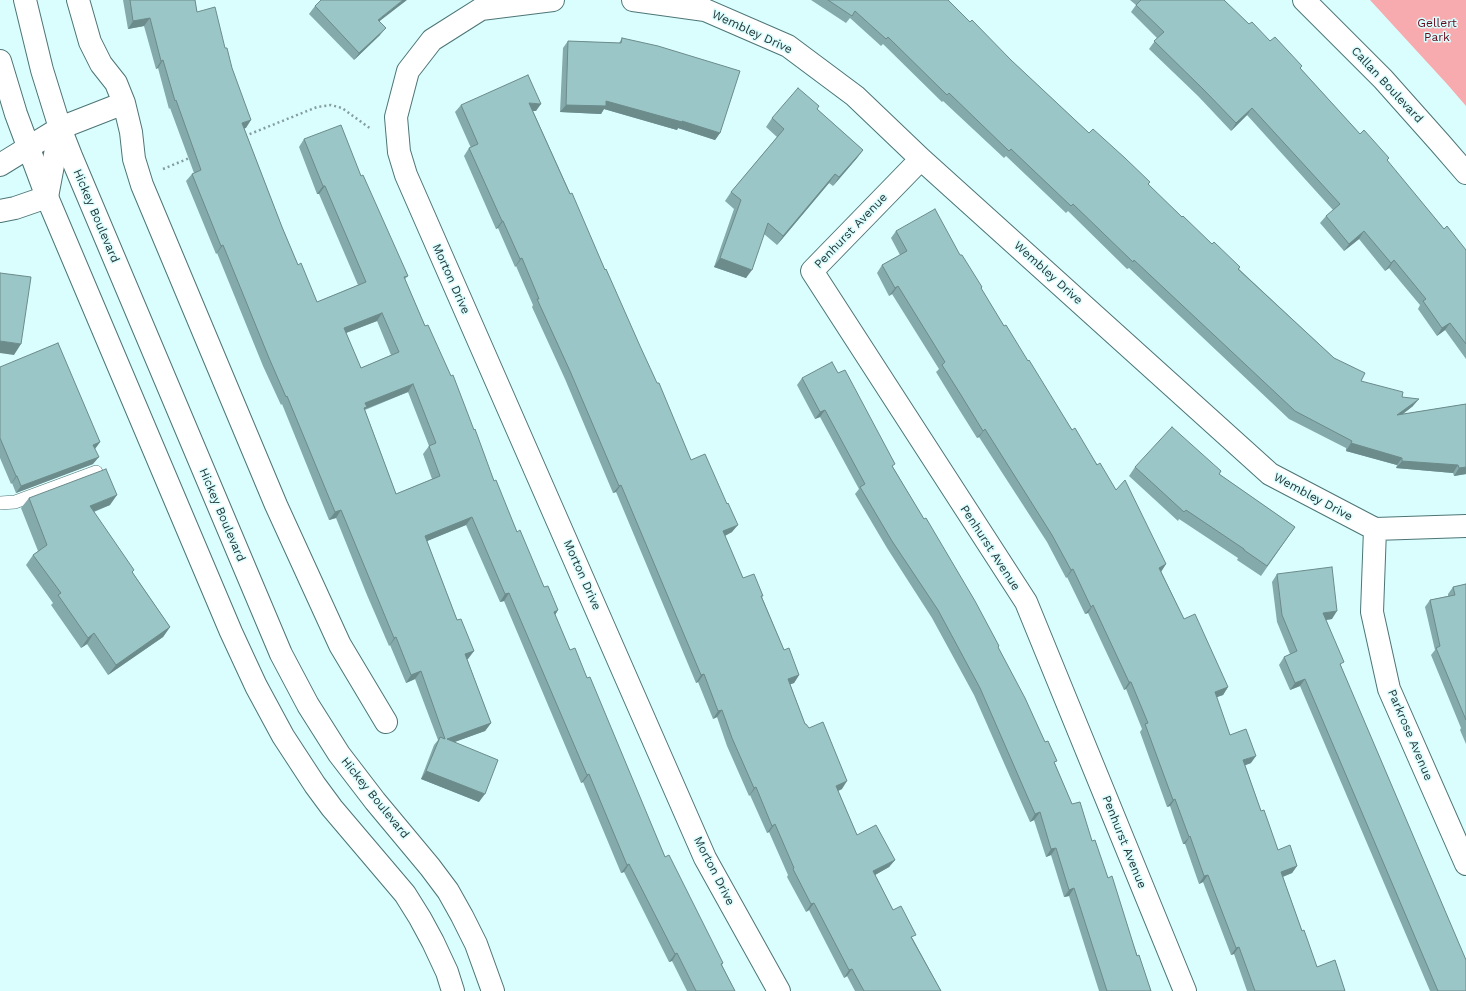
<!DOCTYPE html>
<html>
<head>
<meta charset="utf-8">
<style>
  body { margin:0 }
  canvas { display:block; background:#dafdfe }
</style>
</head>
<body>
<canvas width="1466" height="991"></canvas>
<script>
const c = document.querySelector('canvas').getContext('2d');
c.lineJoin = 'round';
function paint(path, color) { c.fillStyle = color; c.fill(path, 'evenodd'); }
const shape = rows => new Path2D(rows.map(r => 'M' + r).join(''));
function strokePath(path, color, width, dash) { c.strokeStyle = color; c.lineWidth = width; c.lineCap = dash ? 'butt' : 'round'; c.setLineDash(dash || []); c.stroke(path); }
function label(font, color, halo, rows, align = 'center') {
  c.font = font + ' "Work Sans",sans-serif'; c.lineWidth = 3; c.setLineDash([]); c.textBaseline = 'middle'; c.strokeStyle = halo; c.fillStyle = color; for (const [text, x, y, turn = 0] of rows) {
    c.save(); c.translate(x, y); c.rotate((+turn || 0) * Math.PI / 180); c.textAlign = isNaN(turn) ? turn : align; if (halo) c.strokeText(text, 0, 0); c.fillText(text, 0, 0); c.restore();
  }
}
const green = shape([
  [1370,0,1466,0,1466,106,1447,84]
]);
const path = shape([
  [245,136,317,107,331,105,342,108,371,129],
  [163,169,192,157]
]);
const lane = shape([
  [0,503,15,502,96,472]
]);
const street = shape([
  [78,0,90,42,101,64,116,83,124,103,131,132,134,159,142,185,276,505,340,645,386,722],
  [553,0,481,9,432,40,408,71,396,117,399,152,406,175,705,858,779,991],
  [633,0,705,10,788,46,855,96,921,159,1270,474,1375,529,1466,526],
  [921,159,812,271,1026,602,1185,991],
  [0,165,60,128,124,103],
  [0,211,15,208,47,197,60,128],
  [1375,529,1372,612,1389,689,1466,864]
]);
const secondary = shape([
  [25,0,42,70,60,128,71,156,281,654,308,705,339,754,375,801,430,867,448,891,462,916,476,944,493,991],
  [1304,0,1383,79,1440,143,1466,173],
  [0,61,16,114,47,197,231,632,256,686,283,736,315,785,332,808,405,894,420,918,433,942,447,972,453,991]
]);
const wall = shape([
  [123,0,195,0,197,12,246,128,244,128,282,227,298,265,317,302,358,285,319,194,317,194,299,147,304,139,361,176,408,276,405,279,425,326,517,532,544,587,558,610,555,615,570,650,587,678,665,857,723,963,722,965,735,991,687,991,672,961,669,962,624,872,621,873,583,782,581,783,504,601,500,602,466,525,427,541,457,620,474,651,467,659,491,723,485,731,454,742,479,802,421,779,434,745,438,740,415,679,406,683,390,645,389,646,367,595,336,518,329,520,282,404,281,405,263,366,217,253,216,254,186,181,192,174,194,173,170,108,169,109,158,68,156,69,144,26,128,29],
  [377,321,391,355,361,368,346,333],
  [408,392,429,446,423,454,432,479,396,494,365,410],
  [811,0,948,0,970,22,1089,133,1148,185,1182,217,1212,244,1240,267,1239,269,1334,358,1361,381,1402,397,1413,406,1403,414,1466,404,1466,474,1454,476,1453,473,1396,468,1397,465,1346,451,1346,448,1289,419,1129,268,1127,269,1068,211,1066,213,1006,156,1004,158,943,101,942,102,883,44,881,46,850,18,846,23],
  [1130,0,1224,0,1249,24,1302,66,1300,68,1360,134,1387,161,1444,229,1466,250,1466,359,1445,330,1437,336,1418,309,1420,305,1389,268,1385,271,1359,239,1344,251,1320,223,1326,216,1333,210,1247,115,1231,131,1198,96,1149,49,1157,38,1131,12,1136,5],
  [315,6,379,22,380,35,354,60,309,14],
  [622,38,720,133,715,140,678,128,677,130,604,109,601,114,560,112,563,48,568,41,619,43],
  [461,105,536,111,533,111,691,460,732,532,725,536,743,578,762,597,784,650,799,675,794,683,790,684,805,724,809,728,842,789,838,791,857,835,895,860,889,867,875,875,893,910,913,939,941,991,855,991,847,976,844,978,809,910,806,912,787,877,788,875,769,832,767,833,750,795,749,796,727,746,717,717,713,719,698,682,696,683,616,492,613,493,565,379,532,307,533,305,516,266,515,267,498,228,496,229,464,156,469,148,471,148,455,112],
  [817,109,863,150,857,158,833,186,829,183,777,245,764,234,746,278,714,267,734,209,725,201,731,192,777,137,766,127,772,118],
  [896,231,960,255,1004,326,1072,430,1116,490,1166,564,1161,571,1184,619,1228,687,1223,695,1216,697,1230,735,1251,763,1245,765,1261,811,1278,850,1297,866,1292,873,1283,877,1302,931,1317,967,1345,991,1247,991,1234,954,1231,955,1203,882,1199,884,1185,844,1183,844,1170,806,1167,807,1140,732,1142,729,1126,689,1124,690,1088,613,1085,614,1067,577,1066,578,1047,542,979,437,977,438,955,403,936,372,939,369,892,294,889,296,877,273,882,265,900,255,891,238],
  [0,367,100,442,95,449,93,464,16,493,12,483,11,484,0,458],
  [802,378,893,467,999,646,998,647,1055,764,1072,804,1092,841,1108,878,1151,991,1099,991,1069,896,1064,897,1051,855,1046,857,1034,820,1030,822,974,695,932,618,887,548,855,494,859,489,820,417,815,419,797,385],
  [1135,467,1221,471,1219,474,1295,527,1261,576,1237,560,1238,558,1179,519,1178,521,1129,476],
  [29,498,110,505,94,512,133,573,170,627,163,637,108,675,87,644,81,648,51,605,53,603,26,565,33,555,38,551,21,508],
  [1277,574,1332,619,1326,620,1341,666,1466,991,1430,991,1300,686,1290,690,1279,665,1284,657,1290,654,1277,622,1272,582],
  [1466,584,1466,744,1460,730,1461,728,1431,655,1435,650,1425,607,1430,600,1448,596,1448,594,1453,587]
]);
const shadedWall = shape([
  [403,0,407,0,372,27,378,20],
  [150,18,144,26,128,29,133,21],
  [386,28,380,35,354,60,359,53],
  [163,60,158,68,156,69,161,61],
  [606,101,682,121,720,133,715,140,678,128,677,130,604,109,601,114,560,112,566,105],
  [529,103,541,104,536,111,524,111],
  [1252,108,1247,115,1231,131,1236,123],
  [251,120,246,128,236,131,242,123],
  [863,150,857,158,833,186,839,177],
  [835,174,829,183,777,245,783,236],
  [323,186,325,186,319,194,317,194],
  [502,221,503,221,498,228,496,229],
  [1364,231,1359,239,1344,251,1349,244],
  [223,245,217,253,216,254,221,246],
  [522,258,516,266,515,267,520,259],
  [720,258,752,270,746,278,714,267],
  [1394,260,1389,268,1385,271,1391,263],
  [898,286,892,294,889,296,895,288],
  [382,313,377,321,338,336,344,328],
  [1450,323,1445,330,1437,336,1442,328],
  [0,341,21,344,14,355,0,353],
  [413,384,408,392,365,409,361,415,365,403],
  [1419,399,1413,406,1392,422,1397,415],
  [825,410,820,417,815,419,820,412],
  [985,429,979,437,977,438,983,431],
  [100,442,94,450,93,445],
  [1351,443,1402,458,1397,465,1346,451],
  [99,457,93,464,16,493,21,486],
  [1402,461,1458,465,1453,473,1396,468],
  [1466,467,1466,474,1454,476,1459,468],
  [16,476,17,476,12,483,11,484],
  [621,485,616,492,613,493,619,486],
  [117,495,110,505,82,516,90,506],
  [341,510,336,518,329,520,335,512],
  [472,517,466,525,420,544,425,536],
  [738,525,732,532,718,539,723,531],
  [1166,564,1161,572,1159,568],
  [1073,569,1067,577,1066,578,1071,570],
  [509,593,504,601,500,602,505,594],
  [1093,605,1088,613,1085,614,1091,607],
  [558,610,553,618,554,612],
  [1337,611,1332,619,1318,621,1323,613],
  [170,627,163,637,108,675,116,665],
  [94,633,87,644,81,648,88,638],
  [396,637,390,645,389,646,394,638],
  [474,651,468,659,460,662,465,654],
  [421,671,415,679,406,683,411,675],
  [704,674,698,682,696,683,701,675],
  [799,675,794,683,783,687,788,679],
  [1305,679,1300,686,1290,690,1295,683],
  [1129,682,1131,682,1126,689,1124,690],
  [1228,687,1223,695,1209,700,1215,692],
  [722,710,717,717,713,719,718,711],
  [491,723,485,731,441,747,447,739],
  [1256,756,1251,763,1238,768,1243,760],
  [426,771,485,794,479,802,421,779],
  [589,774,583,782,581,783,587,775],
  [847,781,842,789,831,794,836,786],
  [756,787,750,795,749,796,754,788],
  [1175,799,1170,806,1167,807,1173,800],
  [1040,812,1034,820,1030,822,1035,814],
  [775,824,769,832,767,833,772,826],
  [1190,836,1185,844,1183,844,1189,837],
  [1056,848,1051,855,1046,857,1051,849],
  [895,860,889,867,868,879,873,871],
  [629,864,624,872,621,873,627,865],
  [1297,866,1292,873,1276,879,1281,872],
  [1208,875,1203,882,1199,884,1204,876],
  [1074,888,1069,896,1064,897,1069,890],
  [814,903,809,910,806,912,811,904],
  [1239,947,1234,954,1231,955,1236,948],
  [677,953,672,961,669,962,675,954],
  [852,969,847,976,844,978,849,970]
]);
const building = shape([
  [130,0,195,0,197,12,215,7,225,48,227,48,232,68,251,120,242,123,282,227,298,265,301,263,317,302,366,282,325,186,323,186,304,139,341,125,361,176,363,175,408,276,404,277,425,326,428,325,451,376,453,375,474,430,475,429,494,481,496,480,517,532,520,530,544,587,548,586,558,610,554,612,570,650,575,648,587,678,590,677,665,857,669,855,723,963,721,964,735,991,696,991,677,953,675,954,629,864,627,865,589,774,587,775,509,593,505,594,472,517,425,536,457,620,461,619,474,651,465,654,491,723,447,739,498,760,485,794,426,771,440,737,445,739,421,671,411,675,396,637,394,638,373,587,341,510,335,512,287,396,286,397,269,358,223,245,221,246,192,174,201,170,176,100,175,101,163,60,161,61,150,18,133,21,130,0],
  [382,313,399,352,361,368,344,328,382,313],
  [413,384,436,443,429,446,440,476,396,494,364,408,367,407,365,403,413,384],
  [321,0,403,0,378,20,386,28,359,53,315,6,321,0],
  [828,0,948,0,970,22,972,20,1011,60,1089,133,1093,129,1125,158,1150,182,1148,184,1182,217,1183,216,1212,244,1214,242,1240,267,1238,269,1334,358,1365,373,1361,381,1403,392,1402,397,1419,399,1397,415,1466,404,1466,467,1459,468,1458,465,1402,461,1402,458,1351,443,1352,441,1295,411,1134,260,1133,262,1073,204,1071,206,1011,149,1009,151,949,93,947,95,888,37,886,39,855,11,852,16,828,0],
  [1141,0,1224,0,1249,24,1252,22,1270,41,1275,37,1302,66,1300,68,1360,134,1364,130,1389,158,1387,160,1444,229,1447,226,1466,250,1466,344,1450,323,1442,328,1423,301,1426,299,1394,260,1391,263,1364,231,1349,244,1326,216,1340,204,1252,108,1236,123,1203,89,1154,41,1164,32,1136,5,1141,0],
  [622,38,658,46,740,71,720,133,682,121,682,122,606,101,606,106,566,105,568,41,621,43,622,38],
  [528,75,541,104,529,103,570,194,572,193,605,270,606,269,640,346,657,383,659,383,691,460,705,454,727,504,728,503,738,525,723,531,743,578,754,574,763,596,761,596,784,650,789,648,799,675,788,679,805,724,806,724,809,728,823,722,847,781,836,786,857,835,876,825,895,860,873,871,893,910,901,906,916,935,911,937,941,991,864,991,852,969,849,970,814,903,811,904,793,869,794,868,775,824,772,826,756,787,754,788,732,738,722,710,718,711,704,674,701,675,621,485,619,486,570,371,537,299,539,299,522,258,520,259,503,221,502,221,469,148,478,144,461,105,528,75],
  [798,88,819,106,817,109,863,150,839,177,835,174,783,236,768,223,752,270,720,258,741,200,731,192,784,129,772,118,798,88],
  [935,209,960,255,962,255,982,287,981,288,1004,326,1006,325,1028,361,1029,360,1072,430,1075,428,1097,465,1100,463,1116,490,1125,480,1166,564,1159,568,1184,619,1195,614,1228,687,1215,692,1230,735,1246,729,1256,756,1243,760,1261,811,1264,810,1278,850,1290,845,1297,866,1281,872,1302,931,1304,930,1317,967,1335,960,1345,991,1255,991,1239,947,1236,948,1208,875,1204,876,1190,836,1189,837,1175,799,1173,800,1145,724,1148,723,1131,682,1129,682,1093,605,1091,607,1073,569,1071,570,1052,535,985,429,983,431,961,395,942,365,945,362,898,286,895,288,882,265,907,251,896,231,935,209],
  [0,273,31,277,21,344,0,341,0,273],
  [58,343,100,442,93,445,99,457,21,486,17,476,16,476,0,438,0,367,58,343],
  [832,362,838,373,845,370,895,464,892,466,924,519,926,518,975,601,999,646,998,647,1025,698,1045,742,1048,741,1057,761,1054,762,1072,804,1080,802,1092,841,1095,840,1108,878,1112,876,1137,956,1139,955,1151,991,1107,991,1074,888,1069,890,1056,848,1051,849,1040,812,1035,814,980,688,938,610,892,541,860,487,865,484,825,410,820,412,802,378,832,362],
  [1172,427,1221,471,1219,474,1295,527,1267,566,1244,550,1244,549,1186,510,1184,512,1135,467,1172,427],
  [106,469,117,495,90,506,134,570,132,572,170,627,116,665,94,633,88,638,58,595,61,593,33,555,47,545,29,498,106,469],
  [1332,567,1337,611,1323,613,1344,662,1340,664,1466,960,1466,991,1438,991,1305,679,1295,683,1284,657,1297,651,1282,615,1277,574,1332,567],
  [1466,584,1466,720,1436,648,1440,646,1430,600,1455,595,1453,587,1466,584]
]);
const parkNames = [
  ["Gellert",1437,23],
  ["Park",1437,37]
];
const streetNames = [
  ["Wembley Drive",752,32,25],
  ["Callan Boulevard",1387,85,47],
  ["Hickey Boulevard",96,216,67],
  ["Penhurst Avenue",851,231,-46],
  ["Wembley Drive",1048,273,42],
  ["Morton Drive",451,279,66],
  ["Wembley Drive",1313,497,28],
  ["Hickey Boulevard",222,515,67],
  ["Penhurst Avenue",990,548,57],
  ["Morton Drive",582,575,66],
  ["Parkrose Avenue",1410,735,67],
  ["Hickey Boulevard",375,798,51],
  ["Penhurst Avenue",1124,842,68],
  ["Morton Drive",714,871,63]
];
paint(green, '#f8abae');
strokePath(lane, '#4d7576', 14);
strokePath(street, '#4d7576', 24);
strokePath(secondary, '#4d7576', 24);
strokePath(path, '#849e9f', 2.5, [2, 3]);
strokePath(lane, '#fff', 13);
strokePath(street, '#fff', 22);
strokePath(secondary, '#fff', 22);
paint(wall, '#85aaab');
paint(shadedWall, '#6c8b8b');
paint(building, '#9bc6c7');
strokePath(building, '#6c8b8b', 1);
label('12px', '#640a1d', '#dafdfe', parkNames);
label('12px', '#253637', '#dafdfe', streetNames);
</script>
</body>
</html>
